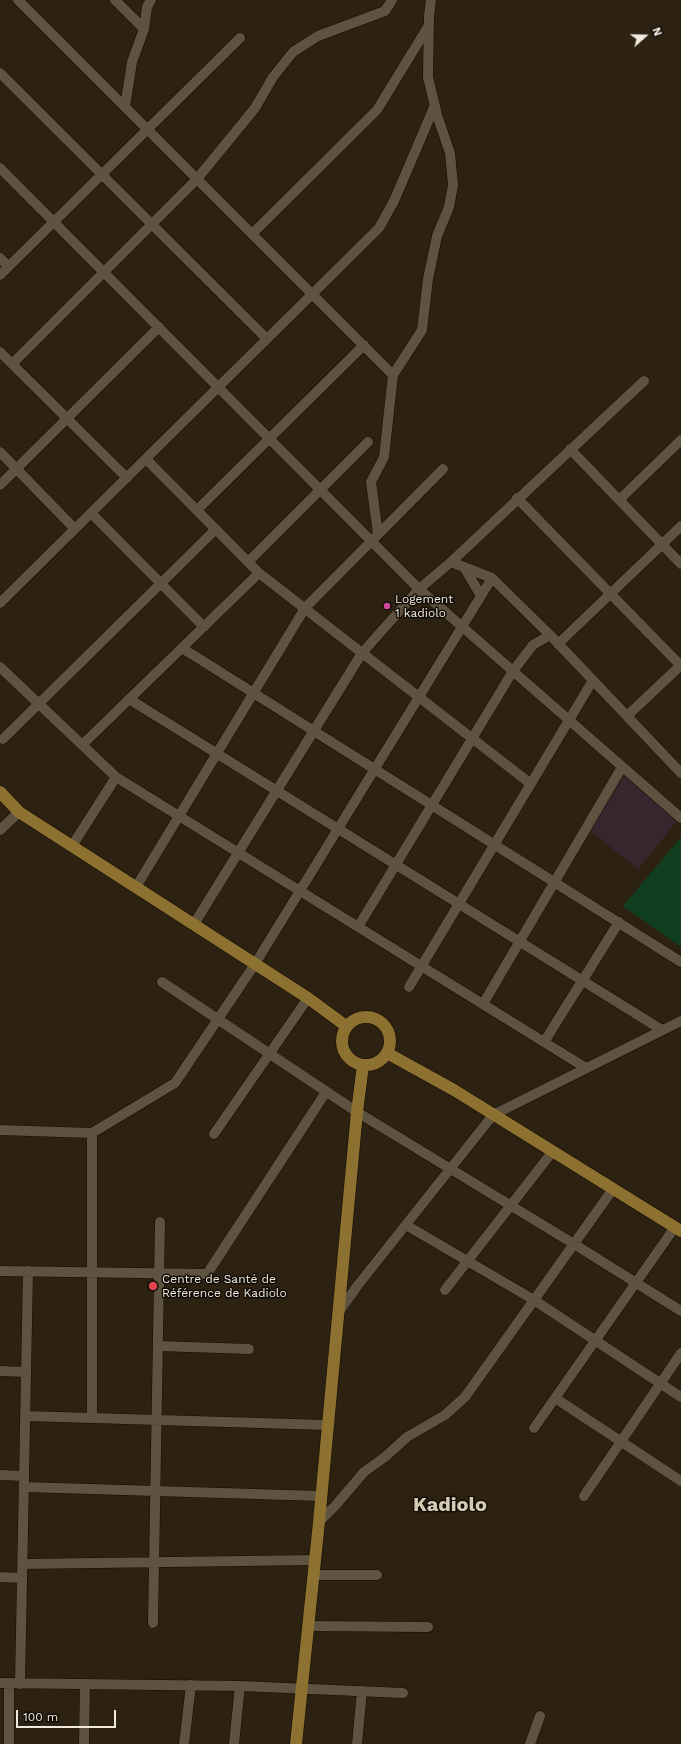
<!DOCTYPE html>
<html>
<head>
<meta charset="utf-8">
<style>
  body { margin:0 }
  #map { position:relative; width:681px; height:1744px; overflow:hidden; background:#2d2212; font-family:"Work Sans",sans-serif }
  canvas { display:block }
  .north { position:absolute; left:625px; top:16px; width:40px; height:40px; -webkit-text-stroke:3px #110d06; paint-order:stroke; rotate:70deg; font-size:11px; font-weight:700; line-height:16px; text-align:center; color:#f0e9de }
  .north::after { content:''; display:block; margin:auto; width:14px; height:18px; background:#f0e9de; clip-path:polygon(50% 0,100% 100%,50% 72%,0 100%) }
  .scale { position:absolute; left:16px; top:1710px; width:100px; height:18px; box-sizing:border-box; border:2px solid #f0e9de; border-top:0; padding-left:5px; font-size:12px; line-height:14px; white-space:nowrap; color:#f0e9de; -webkit-text-stroke:3px #110d06; paint-order:stroke }
</style>
</head>
<body>
<div id="map">
<canvas width="681" height="1744"></canvas>
<div class="north">N</div>
<div class="scale">100 m</div>
</div>
<script>
const c = document.querySelector('canvas').getContext('2d');
c.lineJoin = 'round';
function paint(path, color) { c.fillStyle = color; c.fill(path, 'evenodd'); }
const shape = rows => new Path2D(rows.map(r => 'M' + r).join(''));
function strokePath(path, color, width, dash) { c.strokeStyle = color; c.lineWidth = width; c.lineCap = dash ? 'butt' : 'round'; c.setLineDash(dash || []); c.stroke(path); }
function label(font, color, halo, rows, align = 'center') {
  c.font = font + ' "Work Sans",sans-serif'; c.lineWidth = 3; c.setLineDash([]); c.textBaseline = 'middle'; c.strokeStyle = halo; c.fillStyle = color; for (const [text, x, y, turn = 0] of rows) {
    c.save(); c.translate(x, y); c.rotate((+turn || 0) * Math.PI / 180); c.textAlign = isNaN(turn) ? turn : align; if (halo) c.strokeText(text, 0, 0); c.fillText(text, 0, 0); c.restore();
  }
}
const education = shape([
  [625,775,677,821,638,869,588,829]
]);
const green = shape([
  [681,837,681,947,623,906]
]);
const minor = shape([
  [18,0,393,375],
  [115,0,144,29],
  [0,73,267,339],
  [125,107,132,62,144,29,147,7,151,0],
  [0,168,419,589,681,818],
  [252,234,377,110,429,25],
  [0,258,8,266],
  [0,275,240,38],
  [0,352,127,478],
  [12,364,197,179,255,108,273,77,293,52,318,36,385,11,392,0],
  [570,449,681,564],
  [0,452,75,529],
  [146,459,259,573,531,784],
  [0,485,159,327],
  [517,498,681,666],
  [619,500,681,440],
  [197,510,364,345],
  [91,513,204,627],
  [378,534,371,482,384,457,393,375,422,330,428,279,437,236,449,207,453,185,450,153,437,115,428,77,429,16,431,0],
  [248,562,368,442],
  [451,562,492,578,550,635,681,773],
  [464,567,481,596],
  [0,603,379,228,394,201,435,105],
  [558,644,681,526],
  [182,648,681,962],
  [0,667,116,777,586,1068],
  [129,699,662,1030],
  [627,716,681,665],
  [3,739,216,529],
  [82,745,259,573],
  [0,830,19,812],
  [72,846,116,777],
  [136,887,305,608,443,469],
  [194,924,362,653,419,589,451,562,644,381],
  [358,927,513,671,533,645,550,635],
  [162,982,357,1112,574,1244,681,1311],
  [409,987,593,680],
  [483,1004,622,767],
  [544,1042,619,922],
  [0,1130,92,1133,175,1083,255,964,492,578],
  [92,1133,92,1418],
  [214,1134,308,998],
  [406,1225,534,1300,681,1397],
  [0,1271,207,1274,326,1092],
  [445,1290,553,1151],
  [338,1313,358,1285,493,1115,681,1021],
  [158,1346,249,1349],
  [0,1371,26,1372],
  [555,1398,681,1481],
  [25,1416,327,1425],
  [534,1428,675,1227],
  [0,1475,24,1476],
  [24,1487,321,1496],
  [584,1496,681,1353],
  [319,1522,335,1506,364,1472,385,1457,407,1437,445,1415,465,1397,613,1189],
  [22,1564,315,1560],
  [313,1575,377,1575],
  [0,1577,22,1578],
  [153,1623,160,1222],
  [308,1626,428,1627],
  [0,1683,240,1686,403,1693],
  [9,1684,9,1744],
  [20,1684,28,1271],
  [84,1744,85,1684],
  [184,1744,191,1685],
  [234,1744,240,1686],
  [357,1744,362,1691],
  [530,1744,540,1716]
]);
const major = shape([
  [0,792,19,812,308,998,346,1026],
  '342 1041a24 24 0 1 1 48 0a24 24 0 1 1-48 0Z',
  [387,1053,454,1090,681,1231],
  [296,1744,319,1522,357,1112,363,1065]
]);
const markers = [
  [387,606,4,"#d1479c"],
  [153,1286,5,"#e0444e"]
];
const poiNames = [
  ["Logement",395,599],
  ["1 kadiolo",395,613],
  ["Centre de Santé de",162,1279],
  ["Référence de Kadiolo",162,1293]
];
const townNames = [
  ["Kadiolo",450,1505]
];
paint(education, '#37262e');
paint(green, '#113e1e');
strokePath(minor, '#150c00', 11);
strokePath(major, '#150c00', 13);
strokePath(minor, '#5e5340', 10);
strokePath(major, '#8c7130', 12);
for (const [x, y, r, color] of markers) { const dot = new Path2D(); dot.arc(x, y, r, 0, 2 * Math.PI); c.fillStyle = color; c.fill(dot); strokePath(dot, '#110d06', 1.5); }
label('12px', '#f0e9de', '#110d06', poiNames, 'left');
label('bold 20px', '#d7cab5', '#110d06', townNames);
</script>
</body>
</html>
